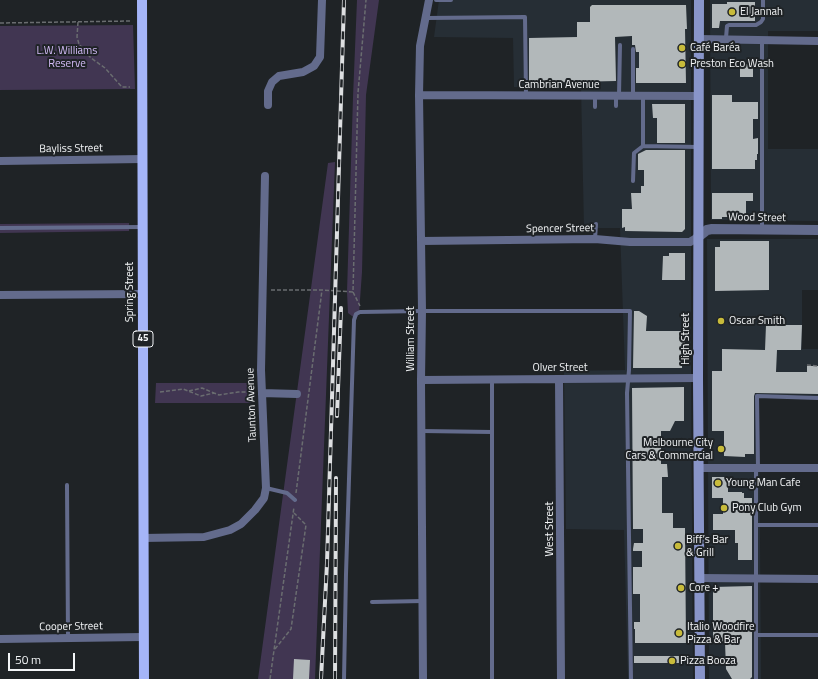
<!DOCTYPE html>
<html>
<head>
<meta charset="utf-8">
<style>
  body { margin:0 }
  #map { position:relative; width:818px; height:679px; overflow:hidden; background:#1f2326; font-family:"Titillium Web",sans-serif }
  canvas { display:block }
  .scale { position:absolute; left:8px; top:653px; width:67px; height:18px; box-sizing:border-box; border:2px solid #f3f5f7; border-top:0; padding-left:5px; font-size:12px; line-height:14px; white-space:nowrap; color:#f3f5f7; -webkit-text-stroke:3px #1f2326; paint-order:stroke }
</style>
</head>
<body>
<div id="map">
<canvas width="818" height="679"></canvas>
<div class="scale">50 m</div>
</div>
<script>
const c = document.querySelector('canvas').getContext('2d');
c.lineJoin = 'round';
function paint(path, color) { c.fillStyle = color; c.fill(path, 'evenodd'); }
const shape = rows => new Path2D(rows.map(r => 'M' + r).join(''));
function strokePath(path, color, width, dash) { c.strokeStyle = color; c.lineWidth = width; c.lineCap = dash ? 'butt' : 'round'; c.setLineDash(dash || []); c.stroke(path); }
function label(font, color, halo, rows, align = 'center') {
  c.font = font + ' "Titillium Web",sans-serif'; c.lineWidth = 4; c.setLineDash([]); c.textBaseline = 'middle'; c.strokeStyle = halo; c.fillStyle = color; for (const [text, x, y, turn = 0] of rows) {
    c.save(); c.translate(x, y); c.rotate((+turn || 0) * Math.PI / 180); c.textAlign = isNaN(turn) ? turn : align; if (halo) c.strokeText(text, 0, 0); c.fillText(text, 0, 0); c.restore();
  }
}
const built = shape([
  [439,0,691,0,691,370,693,679,628,679,624,530,566,529,564,371,625,370,620,228,584,228,581,87,514,87,513,38,434,37],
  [710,0,818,0,818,31,768,31,768,149,818,149,818,221,711,220],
  [707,239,818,239,818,290,802,290,802,349,818,349,818,396,759,395,761,679,709,679]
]);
const green = shape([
  [357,0,379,0,366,95,362,272,359,314,356,319,348,313,347,292,353,97],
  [133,25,135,89,0,90,0,26],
  [335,162,315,679,258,679,328,163],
  [129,223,129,231,0,233,0,224],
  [156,383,247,383,252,403,155,403]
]);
const building = shape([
  [727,2,755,2,755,21,720,21,719,28,712,28,712,4,727,4],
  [592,5,686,5,687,29,685,29,686,83,636,83,636,68,639,68,639,52,636,52,635,45,632,45,632,36,615,37,616,81,529,83,529,38,577,37,577,22,590,22,590,7],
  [740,64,753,64,753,77,740,77],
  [712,95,732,95,732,102,758,102,758,119,753,119,753,139,758,138,758,154,757,154,757,160,755,160,755,169,712,169],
  [652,104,685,104,685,143,657,143,657,118,653,118],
  [646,150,685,150,685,229,682,232,625,231,625,227,622,228,622,209,632,209,631,193,641,193,641,186,644,186,644,170,638,170,638,154],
  [712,193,753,193,753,201,746,201,746,217,722,217,722,219,712,219],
  [720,241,769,241,769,290,715,291,715,247,720,247],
  [669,253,685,253,685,280,662,280,663,256,669,256],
  [634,311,639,311,647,316,646,331,685,331,685,361,682,361,682,368,633,368],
  [766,325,802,325,801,350,777,350,776,372,807,372,807,366,818,366,818,394,755,393,754,396,754,454,745,454,745,457,724,456,724,431,712,431,712,371,722,371,722,349,765,350],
  [684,387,684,421,675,421,670,431,661,431,661,464,667,464,668,477,662,477,662,513,673,513,673,528,685,528,686,643,635,643,635,629,634,629,634,622,640,622,640,594,633,594,633,567,642,567,642,551,633,551,633,549,634,543,643,543,643,529,633,529,632,388],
  [712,477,728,477,728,492,742,492,742,493,744,493,744,498,752,498,752,560,738,560,738,543,735,543,735,530,713,530,713,514,723,514,723,498,712,498],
  [752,586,752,677,750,679,732,679,726,669,725,642,713,642,713,587],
  [634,656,685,656,685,663,634,663],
  [294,659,310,660,309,679,293,679]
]);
const path = shape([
  [78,22,77,37,79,44,91,58,105,68,122,87,130,87],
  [0,23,130,21],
  [271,290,322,290,353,292,358,93,366,0],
  [353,292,360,306],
  [807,365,818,366],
  [189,391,202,388,214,393],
  [160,392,183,389,201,396,214,393,219,395,238,392,249,392],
  [296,493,322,290],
  [275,649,291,629,306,525,294,513],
  [270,679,294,507]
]);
const service = shape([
  [436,0,451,0],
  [426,18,525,17,526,95],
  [726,38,727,26,729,25,756,25,761,22,763,19,763,0],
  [633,49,633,96],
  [619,95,620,45],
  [616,96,616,106],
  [643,96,643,146],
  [595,107,595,96],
  [633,181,634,153,643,146,698,147],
  [0,228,142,227],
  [762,229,762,40],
  [595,239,596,224],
  [492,380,492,679],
  [422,431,492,432],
  [758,468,757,396,818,398],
  [67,485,68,638],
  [266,488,287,493,295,500],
  [756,525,818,525],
  [372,602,423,601],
  [756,635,818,635],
  [344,679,346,574,354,320,356,314,360,312,422,311,630,311,629,370,627,393,631,679],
  [756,679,756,468]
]);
const minor = shape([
  [699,39,818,41],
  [419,95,699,96],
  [268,105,268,91,272,82,279,76,303,72,314,66,320,57,322,0],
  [0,161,143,159],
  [421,241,595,239,630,242,690,242,698,237],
  [0,295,142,294],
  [559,379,561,679],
  [421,380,698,378],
  [262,393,297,394],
  [699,468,818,468],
  [143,538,204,537,230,530,241,524,255,510,264,498,266,488,261,370,265,176],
  [699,578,818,579],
  [0,639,143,637],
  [423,679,421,380,422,311,419,95,420,46,429,0]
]);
const tertiary = shape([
  [698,237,707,230,712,229,818,230]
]);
const secondary = shape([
  [699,0,698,378,700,679]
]);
const primary = shape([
  [142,0,144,679]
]);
const rail = shape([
  [337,416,341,308],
  [321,679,327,563,344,0],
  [335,679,336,478]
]);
const markers = [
  [732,12,4,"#c8bb3b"],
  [682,48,4,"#c8bb3b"],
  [682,64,4,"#c8bb3b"],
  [721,321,4,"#c8bb3b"],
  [721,449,4,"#c8bb3b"],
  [718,483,4,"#c8bb3b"],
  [724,508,4,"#c8bb3b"],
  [678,546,4,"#c8bb3b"],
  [681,588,4,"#c8bb3b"],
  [679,633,4,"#c8bb3b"],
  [672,661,4,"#c8bb3b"]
];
const shields = [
  [143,339,20]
];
const shieldNames = [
  ["45",143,339]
];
const poiNames = [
  ["El Jannah",740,12],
  ["Café Baréa",690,48],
  ["Preston Eco Wash",690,64],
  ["Oscar Smith",729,321],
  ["Melbourne City",713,443,"right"],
  ["Cars & Commercial",713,456,"right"],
  ["Young Man Cafe",726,483],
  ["Pony Club Gym",732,508],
  ["Biff’s Bar",686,540],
  ["& Grill",686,553],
  ["Core +",689,588],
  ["Italio Woodfire",687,627],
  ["Pizza & Bar",687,640],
  ["Pizza Booza",680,661]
];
const parkNames = [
  ["L.W. Williams",67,51],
  ["Reserve",67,64]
];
const streetNames = [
  ["Cambrian Avenue",559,85],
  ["Bayliss Street",71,149,-1],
  ["Wood Street",757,218,1],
  ["Spencer Street",560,229,-1],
  ["Spring Street",130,292,-90],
  ["William Street",411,339,-90],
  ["High Street",686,339,-90],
  ["Olver Street",560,368],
  ["Taunton Avenue",252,405,-92],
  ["West Street",550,529,-90],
  ["Cooper Street",71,627,-1]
];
paint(built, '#262e35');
paint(green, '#413652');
paint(building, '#b2b8ba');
strokePath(path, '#6a6d70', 1.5, [4, 2]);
strokePath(service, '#636b8c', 4);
strokePath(minor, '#636b8c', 8);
strokePath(tertiary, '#636b8c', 10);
strokePath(secondary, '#8995c9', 10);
strokePath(primary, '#a5b5f8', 10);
strokePath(rail, '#dddfe1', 4);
strokePath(rail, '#1f2326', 2.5, [8]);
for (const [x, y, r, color] of markers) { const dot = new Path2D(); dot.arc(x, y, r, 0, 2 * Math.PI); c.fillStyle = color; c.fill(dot); strokePath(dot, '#1f2326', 1.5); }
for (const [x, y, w] of shields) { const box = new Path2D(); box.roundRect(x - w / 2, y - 8, w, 16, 3); c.fillStyle = '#1f2326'; c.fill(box); strokePath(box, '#f3f5f7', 1); }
label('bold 10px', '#f3f5f7', null, shieldNames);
label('11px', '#f3f5f7', '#1f2326', poiNames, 'left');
label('11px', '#d4bdf8', '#1f2326', parkNames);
label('11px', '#f3f5f7', '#1f2326', streetNames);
</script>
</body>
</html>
